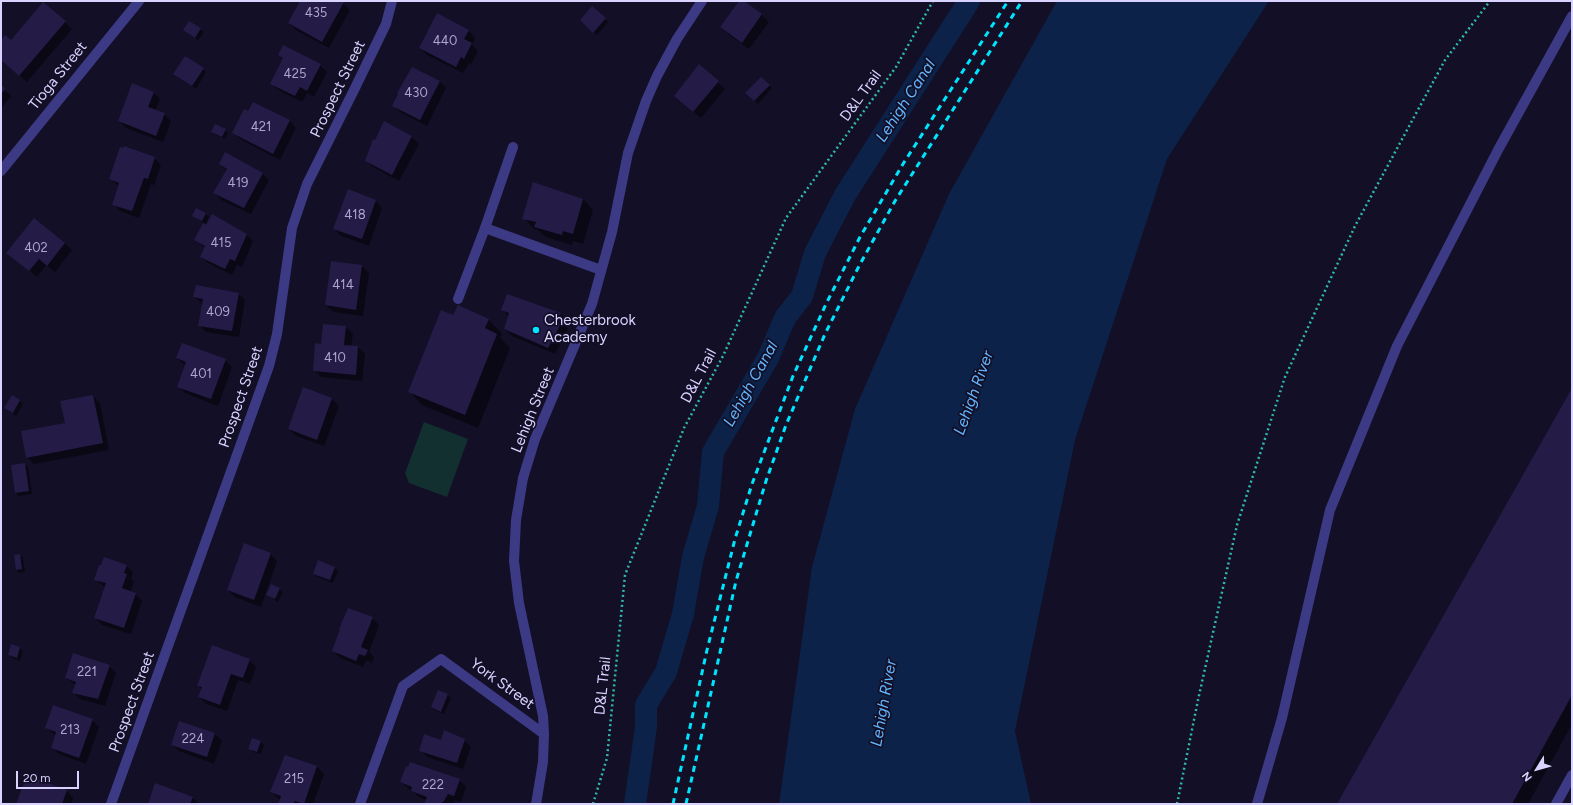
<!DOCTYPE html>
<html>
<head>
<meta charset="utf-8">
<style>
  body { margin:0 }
  #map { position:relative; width:1573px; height:805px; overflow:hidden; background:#130f26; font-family:Figtree,sans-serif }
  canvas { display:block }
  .frame { position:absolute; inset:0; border:2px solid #d9d4ff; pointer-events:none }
  .north { position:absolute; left:1517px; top:749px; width:40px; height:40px; -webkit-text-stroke:3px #130f26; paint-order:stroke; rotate:233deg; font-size:11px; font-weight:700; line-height:16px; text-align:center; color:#d9d4ff }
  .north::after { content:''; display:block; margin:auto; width:14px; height:18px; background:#d9d4ff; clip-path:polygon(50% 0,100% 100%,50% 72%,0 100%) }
  .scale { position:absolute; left:16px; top:771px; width:63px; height:18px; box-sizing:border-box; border:2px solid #d9d4ff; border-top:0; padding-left:5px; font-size:12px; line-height:14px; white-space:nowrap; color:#d9d4ff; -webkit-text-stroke:3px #130f26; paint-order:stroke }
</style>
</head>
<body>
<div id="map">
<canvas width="1573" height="805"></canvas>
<div class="frame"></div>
<div class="north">N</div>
<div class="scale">20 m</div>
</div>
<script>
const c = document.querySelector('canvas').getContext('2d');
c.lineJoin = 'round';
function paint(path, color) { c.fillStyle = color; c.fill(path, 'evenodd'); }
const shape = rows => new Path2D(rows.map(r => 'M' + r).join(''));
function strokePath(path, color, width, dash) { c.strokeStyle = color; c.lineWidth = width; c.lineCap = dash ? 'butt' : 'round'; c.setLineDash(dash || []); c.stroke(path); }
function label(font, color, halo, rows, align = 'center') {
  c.font = font + ' Figtree,sans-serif'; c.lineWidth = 3.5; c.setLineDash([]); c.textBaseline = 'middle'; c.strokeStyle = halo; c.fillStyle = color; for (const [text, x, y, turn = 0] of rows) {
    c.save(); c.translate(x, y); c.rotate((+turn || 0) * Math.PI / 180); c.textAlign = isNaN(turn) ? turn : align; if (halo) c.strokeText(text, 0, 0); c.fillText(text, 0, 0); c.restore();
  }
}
const green = shape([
  [424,422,468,439,447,497,409,483,405,473]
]);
const water = shape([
  [1057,1,1269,1,1167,159,1075,440,1015,731,1031,804,779,804,812,567,855,409,949,194]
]);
const shadow = shape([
  [301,1,340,1,350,10,329,48,296,30,289,23],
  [740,1,742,1,762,15,769,22,749,49,728,34,721,27],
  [592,8,608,22,597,35,581,20],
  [65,22,72,29,27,82,1,60,1,41,11,42],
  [190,22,204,32,198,40,188,33],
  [469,31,475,38,472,45,478,51,471,65,469,63,463,73,427,55,420,48],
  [279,55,320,65,327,72,314,97,307,93,302,102,278,90,271,83,284,59],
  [699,65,725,89,701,118,682,102],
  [203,69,206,72,196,89,178,77],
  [761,78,772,88,758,104,747,93],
  [439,81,446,88,427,126,400,112,394,106],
  [1,87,11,96,1,109],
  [153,92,160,99,155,111,164,114,171,121,163,142,126,128,119,121],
  [253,103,290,121,296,128,280,160,240,139,233,132,249,112],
  [384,123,412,137,419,144,399,181,373,167,366,161],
  [225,130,228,133,225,139,216,135,212,132],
  [154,158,161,165,154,185,151,184,139,218,120,211,113,204,119,186,110,179],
  [220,164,263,174,269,180,251,214,221,200,215,193,227,171],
  [583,199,593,210,583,244,573,241,572,245,546,237,538,230,534,229,524,218],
  [376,201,382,208,369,246,341,236,335,229],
  [197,209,209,217,205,224,193,215],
  [247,235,253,241,242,267,237,265,232,275,208,263,201,257,205,248,195,240],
  [65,243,72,250,55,272,46,265,37,277,8,253],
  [331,262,362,266,369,273,363,316,333,312,326,305],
  [238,293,245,300,239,337,206,332,199,325,203,304,194,297],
  [508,295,561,314,568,321,565,326,568,329,555,354,512,336,505,329,509,317,503,310],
  [458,306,489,320,502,334,500,338,510,348,478,428,422,405,409,391],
  [346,327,353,334,351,346,358,347,365,354,362,381,321,377,314,370,322,345],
  [177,358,225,360,232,367,218,406,185,393,178,386,186,366],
  [304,389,332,399,339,406,324,446,296,436,289,429],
  [1572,390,1572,724,1528,804,1338,804],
  [93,396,100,403,109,450,34,464,27,457,66,423],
  [20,401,23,404,16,416,6,408],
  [24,464,28,467,32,494,19,496,16,493],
  [271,554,277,561,261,607,235,597,228,590],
  [20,555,23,558,25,572,20,573,16,570],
  [126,566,133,572,131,579,134,582,130,592,135,594,142,601,131,634,102,625,96,618,106,587,103,586,96,579],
  [334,568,338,571,333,583,317,577,314,574],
  [279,589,283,592,278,602,267,595],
  [372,618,379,625,369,652,374,657,372,663,366,660,363,667,340,658,333,651],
  [19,648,23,651,20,661,12,658,9,655],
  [249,660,256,667,250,684,238,680,227,711,206,704,199,697,202,689,198,686],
  [109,666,116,673,105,706,80,699,73,692,76,685,66,678],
  [439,691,448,695,451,698,444,714,435,710,432,707],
  [92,720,99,727,86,764,59,754,52,747,56,736,46,728],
  [179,722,215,734,222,741,214,764,179,751,172,744],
  [253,739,261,742,264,745,261,754,253,752,250,748],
  [464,740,471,747,463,769,427,757,420,750,442,741],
  [285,757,317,767,324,774,313,804,279,804,280,800,271,792],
  [409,768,459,780,466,787,461,802,455,800,453,804,425,804,426,800,419,797,401,782],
  [67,791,73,798,71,804,17,804],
  [192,797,199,804,149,804]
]);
const canal = shape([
  [635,804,646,727,646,705,666,672,683,614,693,557,708,506,713,452,768,358,785,318,802,296,815,253,845,195,969,1]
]);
const building = shape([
  [300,1,344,2,322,42,288,23],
  [739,1,744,1,762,14,742,43,720,27],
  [43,2,66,21,19,76,1,60,1,40,5,35,11,40],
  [592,6,606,18,593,33,580,20],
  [437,13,469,30,464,39,472,43,464,59,461,57,456,67,419,48],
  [189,21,201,28,195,38,183,30],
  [283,45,321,64,307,91,300,87,295,96,270,84,283,58,278,55],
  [185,56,204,68,192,86,173,74],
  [699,64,719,81,693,112,674,96],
  [412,67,440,81,420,120,392,106,398,94,397,93],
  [761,77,770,85,754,101,745,93],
  [132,83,154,92,148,107,165,113,156,136,118,121],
  [1,85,5,89,1,94],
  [253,102,290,120,273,154,232,133,244,109,248,111],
  [384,121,412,136,392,175,365,161,373,139,375,140],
  [215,124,226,129,222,137,211,132],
  [124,146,155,157,148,179,144,178,132,211,112,205,119,183,109,179,120,147,123,148],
  [225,152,263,173,244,208,213,193,227,169,219,164],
  [533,182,583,199,573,234,563,231,562,235,534,227,536,222,522,219],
  [348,189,376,200,362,239,333,229],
  [196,208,206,213,202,221,192,216],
  [212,214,247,234,235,261,230,259,225,269,200,257,205,246,194,240,203,223,206,225],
  [34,218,65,243,47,266,39,259,29,271,6,253],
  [331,261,362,265,356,310,325,305],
  [196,285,239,293,232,331,198,326,203,299,193,297],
  [507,294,561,313,558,320,562,322,548,348,504,329,509,313,501,310],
  [458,305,489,319,485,328,497,334,465,415,408,392,441,310,453,315],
  [323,324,346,326,344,345,358,346,356,375,313,371,315,343,321,344],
  [182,343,226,359,211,399,177,387,186,362,176,358],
  [303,387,332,398,317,440,288,429],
  [1572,388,1572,695,1512,804,1337,804],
  [12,395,20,400,13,413,4,408],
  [93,395,103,443,26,458,21,431,65,423,60,401],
  [25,463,29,491,15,493,11,465],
  [244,543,271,553,254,600,227,590],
  [20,554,22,569,16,570,14,555],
  [104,557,127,565,124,573,127,574,122,588,136,593,124,628,94,618,106,583,94,580,99,565,101,565],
  [318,560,335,567,330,580,313,574],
  [271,584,280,588,275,599,266,595],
  [348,608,373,617,361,647,368,650,365,656,359,654,356,661,332,651,340,629,339,629],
  [11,644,20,647,17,658,8,655],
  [212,645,250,659,243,678,231,674,220,705,198,697,202,687,197,686],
  [73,653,110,665,98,699,72,693,76,682,65,678],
  [438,690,448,694,441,712,431,707],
  [53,705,93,719,79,758,51,748,56,732,45,728],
  [179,721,215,733,207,757,171,745],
  [444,730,465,739,457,763,419,751,424,734,441,740],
  [252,738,261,741,257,752,248,749],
  [285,755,317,766,304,804,295,801,293,804,278,804,281,796,270,792],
  [410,762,460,779,454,796,448,794,444,801,440,804,424,804,427,797,411,791,412,787,400,782,406,766,408,767],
  [27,775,67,790,62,804,16,804],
  [155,783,193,797,190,804,148,804]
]);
const path = shape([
  [593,804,607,758,625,575,684,428,723,356,786,218,896,67,933,1],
  [1177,804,1198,700,1237,525,1285,377,1355,226,1445,60,1490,1]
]);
const minor = shape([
  [1,171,139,1],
  [485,228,513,147],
  [458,299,485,228,601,270],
  [111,804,269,366,277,334,292,228,307,184,355,88,386,24,392,1],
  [360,804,403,686,441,659,544,734],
  [536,804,543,762,544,734,543,716,519,603,514,561,516,520,523,478,535,439,592,304,612,232,628,153,646,101,657,76,677,39,702,1],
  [1257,804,1282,718,1330,510,1397,346,1498,150,1572,16],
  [1556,804,1572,775]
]);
const rail = shape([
  [673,804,707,650,735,539,752,484,793,376,826,304,860,237,903,164,1008,1],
  [686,804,736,581,766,481,786,425,825,334,859,266,895,201,1022,1]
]);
const markers = [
  [536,330,4,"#00e5ff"]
];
const numberNames = [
  ["435",316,13],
  ["440",445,41],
  ["425",295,74],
  ["430",416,93],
  ["421",261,127],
  ["419",238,183],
  ["418",355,215],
  ["415",221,243],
  ["402",36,248],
  ["414",343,285],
  ["409",218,312],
  ["410",335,358],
  ["401",201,374],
  ["221",87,672],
  ["213",70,730],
  ["224",193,739],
  ["215",294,779],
  ["222",433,785]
];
const streetNames = [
  ["Tioga Street",58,76,-51],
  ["Prospect Street",338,89,-64],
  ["D&L Trail",861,96,-54],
  ["D&L Trail",699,376,-62],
  ["Prospect Street",241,397,-71],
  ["Lehigh Street",533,410,-68],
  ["York Street",502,684,36],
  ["D&L Trail",603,686,-84],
  ["Prospect Street",132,702,-70]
];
const poiNames = [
  ["Chesterbrook",544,321],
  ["Academy",544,338]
];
const waterNames = [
  ["Lehigh Canal",906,101,-57],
  ["Lehigh Canal",751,384,-61],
  ["Lehigh River",974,393,-70],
  ["Lehigh River",884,703,-80]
];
paint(green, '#12302f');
paint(water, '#0c2248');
paint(shadow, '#0007');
strokePath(canal, '#0c2248', 22);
paint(building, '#241b47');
strokePath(path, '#2fb8b0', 2.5, [2, 3]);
strokePath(minor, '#3d3a85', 10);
strokePath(rail, '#00e5ff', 3, [6, 5]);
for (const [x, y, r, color] of markers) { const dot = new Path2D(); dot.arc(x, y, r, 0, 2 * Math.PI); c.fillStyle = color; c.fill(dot); strokePath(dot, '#130f26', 1.5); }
label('13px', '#aca6d1', null, numberNames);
label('15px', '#d9d4ff', '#130f26', streetNames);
label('15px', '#d9d4ff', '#130f26', poiNames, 'left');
label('italic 16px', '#62b6ff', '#130f26', waterNames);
</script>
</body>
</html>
